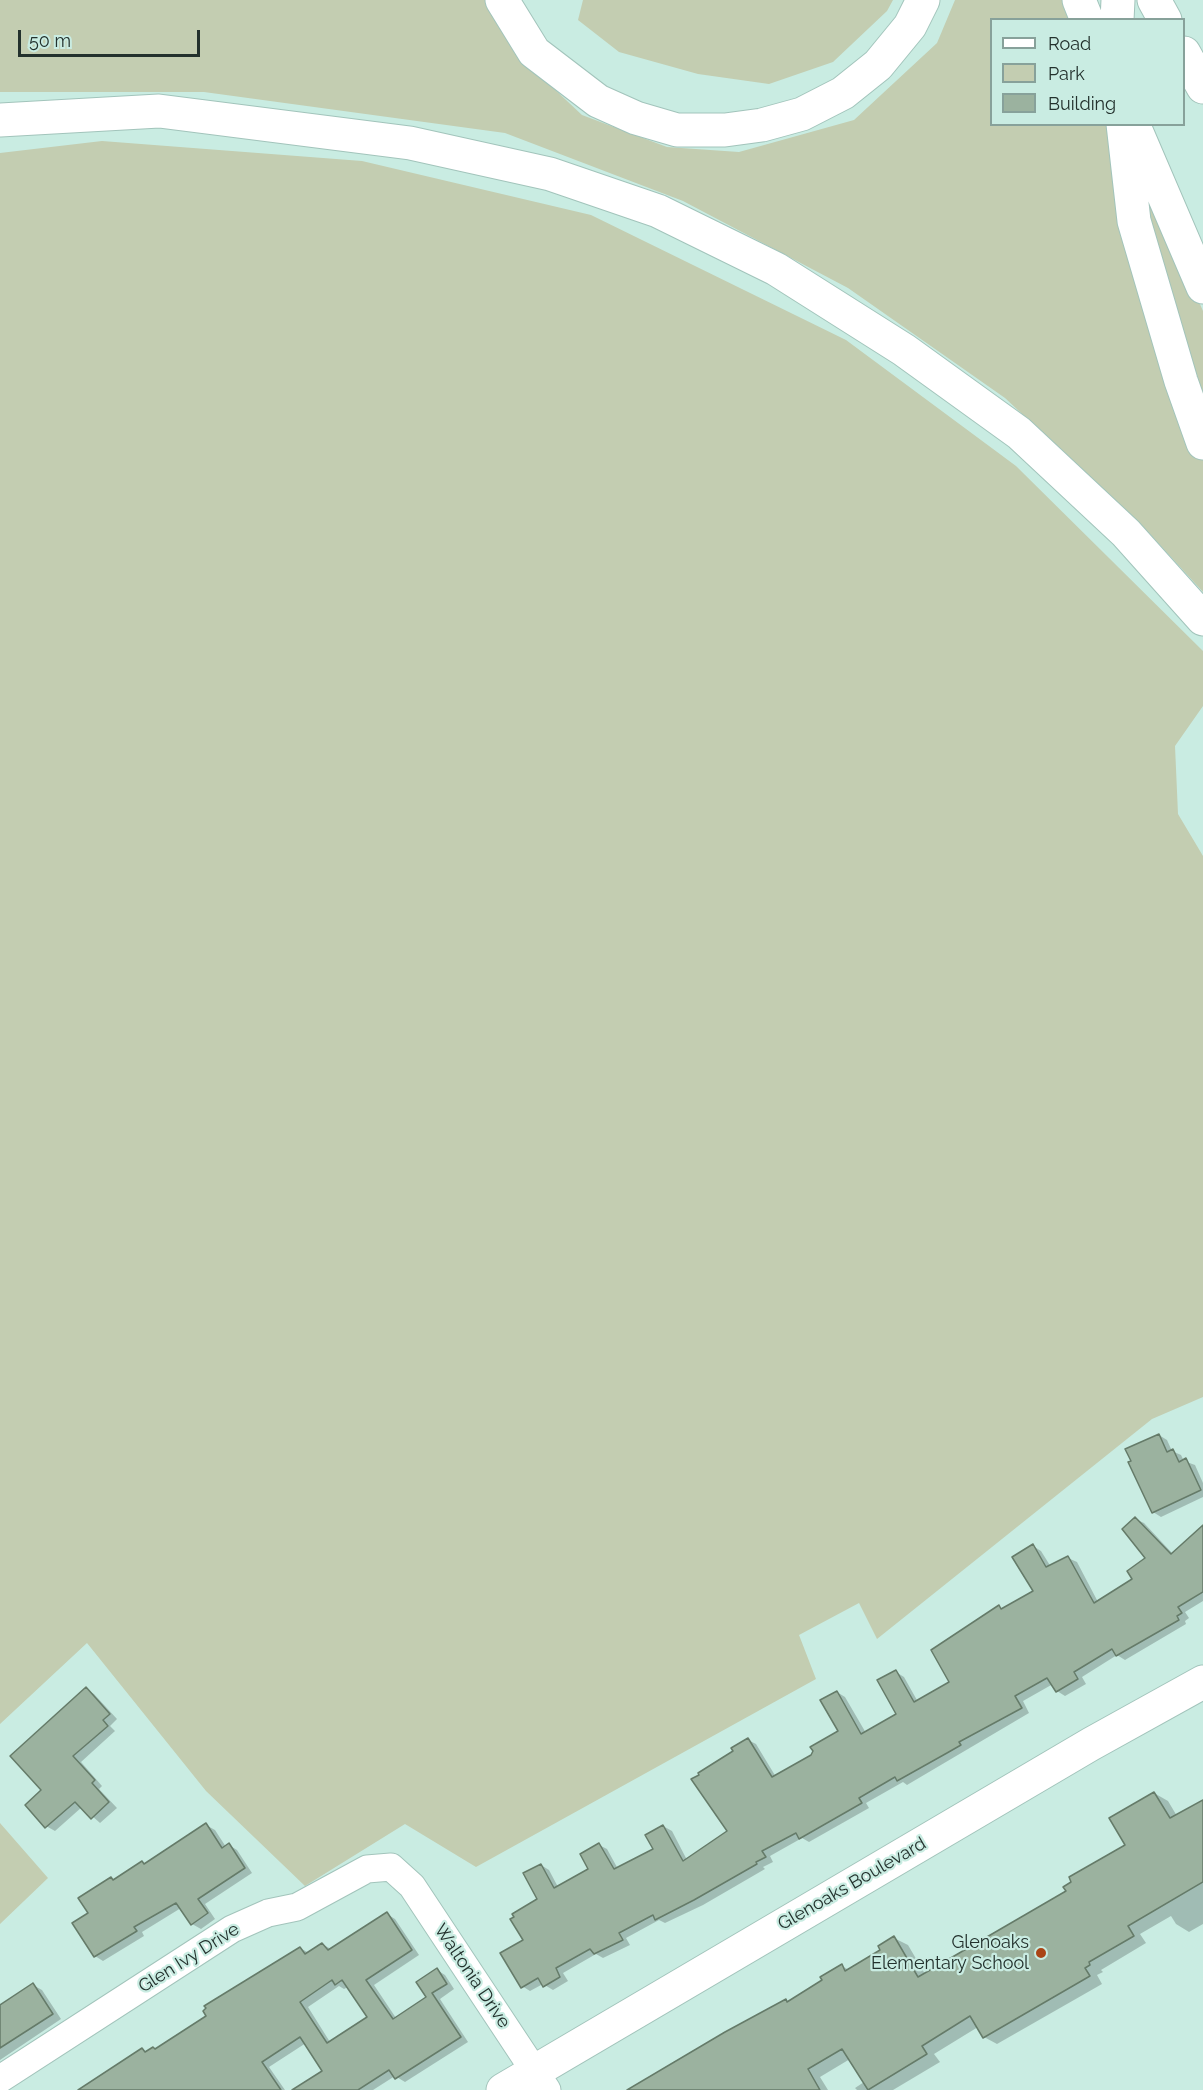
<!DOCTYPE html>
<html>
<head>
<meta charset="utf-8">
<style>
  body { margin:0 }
  #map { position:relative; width:1203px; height:2090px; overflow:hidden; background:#c9ece2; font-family:Raleway,sans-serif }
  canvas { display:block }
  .legend { position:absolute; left:990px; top:18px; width:195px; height:108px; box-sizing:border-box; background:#c9ece2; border:2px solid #87a19a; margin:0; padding:8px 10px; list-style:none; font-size:18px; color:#23312d }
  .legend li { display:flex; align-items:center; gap:12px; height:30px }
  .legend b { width:30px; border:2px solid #87a19a }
  .scale { position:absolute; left:18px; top:30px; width:182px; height:27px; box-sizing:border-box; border:3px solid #23312d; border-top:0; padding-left:8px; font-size:18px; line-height:21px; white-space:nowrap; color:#23312d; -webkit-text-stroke:4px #c9ece2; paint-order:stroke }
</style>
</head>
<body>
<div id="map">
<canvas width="1203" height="2090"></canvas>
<ul class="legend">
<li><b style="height:8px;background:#fff"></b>Road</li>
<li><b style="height:16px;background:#c3cdb1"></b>Park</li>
<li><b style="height:16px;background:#9bb29f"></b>Building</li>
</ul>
<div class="scale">50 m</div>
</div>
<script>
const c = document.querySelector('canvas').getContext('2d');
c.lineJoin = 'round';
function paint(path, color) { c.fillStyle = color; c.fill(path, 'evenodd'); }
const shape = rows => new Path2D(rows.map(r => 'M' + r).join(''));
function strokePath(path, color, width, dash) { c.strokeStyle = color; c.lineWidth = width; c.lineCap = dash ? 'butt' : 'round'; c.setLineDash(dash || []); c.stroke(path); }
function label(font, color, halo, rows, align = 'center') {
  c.font = font + ' Raleway,sans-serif'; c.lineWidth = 4.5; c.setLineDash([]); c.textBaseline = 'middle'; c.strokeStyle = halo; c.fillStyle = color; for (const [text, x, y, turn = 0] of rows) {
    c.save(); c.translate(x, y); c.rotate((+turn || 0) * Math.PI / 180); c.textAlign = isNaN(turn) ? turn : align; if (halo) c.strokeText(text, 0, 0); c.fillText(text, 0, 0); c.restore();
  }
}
const green = shape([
  [0,0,489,0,533,69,582,115,667,147,739,152,854,120,937,43,955,0,1066,0,1075,19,992,20,992,124,1121,125,1203,311,1203,592,1148,532,1005,398,848,288,683,201,505,133,204,92,0,92],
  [583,0,893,0,887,11,833,62,769,84,698,74,619,52,578,20],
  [102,141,362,161,591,215,846,340,1016,466,1203,651,1203,706,1175,746,1178,814,1203,856,1203,1397,1152,1419,877,1639,859,1603,799,1635,816,1679,476,1867,405,1824,305,1886,206,1791,87,1643,0,1724,0,153],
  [0,1823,48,1878,0,1924]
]);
const shadow = shape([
  [1159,1435,1167,1440,1172,1451,1181,1455,1184,1461,1195,1465,1203,1483,1203,1497,1161,1517,1153,1512],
  [1135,1519,1144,1523,1173,1554,1203,1527,1203,1601,1185,1612,1189,1618,1185,1621,1186,1624,1125,1660,1117,1655,1082,1677,1086,1684,1065,1696,1057,1691,1053,1684,1023,1701,1029,1713,907,1785,903,1782,866,1803,869,1808,809,1842,802,1838,770,1856,773,1862,763,1867,765,1869,703,1905,665,1923,659,1920,626,1938,630,1945,603,1958,596,1954,563,1973,568,1981,553,1990,543,1984,530,1991,522,1986,525,1940,540,1900,541,1865,549,1870,558,1887,590,1870,599,1845,607,1849,618,1869,655,1849,663,1826,672,1831,687,1860,730,1831,735,1752,748,1740,756,1744,776,1777,812,1756,840,1731,837,1692,845,1697,866,1733,898,1715,896,1672,904,1677,918,1702,951,1683,999,1607,1003,1610,1035,1591,1033,1546,1041,1551,1051,1567,1068,1558,1077,1562,1098,1602,1134,1580,1147,1559],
  [86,1689,94,1694,117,1719,110,1726,115,1731,81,1762,102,1786,99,1789,117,1808,100,1823,82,1807,55,1831,46,1826,43,1791],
  [1154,1793,1168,1801,1177,1816,1203,1801,1203,1924,1189,1932,1176,1924,1171,1916,1140,1934,1146,1943,1101,1970,1103,1972,1097,1975,1102,1984,997,2044,984,2037,978,2027,934,2054,940,2062,893,2090,857,2090,855,2088,864,2082,850,2059,820,2077,828,2090,632,2090,786,2001,788,2002,824,1981,842,1966,849,1970,882,1950,894,1938,908,1945,925,1974,1068,1892,1127,1845],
  [206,1825,215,1830,226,1847,229,1845,237,1850,252,1873,205,1904,215,1919,201,1929,192,1924,181,1908,142,1932,144,1936,103,1961,95,1956,90,1913,111,1879,115,1881,142,1863,145,1864],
  [387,1914,395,1919,419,1955,374,1985,396,2018,428,1997,437,1970,445,1975,454,1989,440,1999,468,2042,405,2082,395,2076,373,2090,295,2090,324,2072,306,2043,269,2067,285,2090,89,2090,142,2050,147,2053,156,2050,208,2017,300,1948,309,1953,322,1944,331,1949],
  [339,1986,344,1989,348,1987,369,2017,330,2042,308,2007],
  [33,1985,42,1990,61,2019,0,2060,0,2007]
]);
const building = shape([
  [1159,1434,1167,1452,1173,1449,1179,1462,1186,1458,1201,1490,1152,1513,1128,1462,1131,1461,1125,1449,1159,1434],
  [1135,1517,1171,1554,1203,1525,1203,1592,1178,1607,1182,1613,1177,1616,1179,1620,1116,1656,1112,1649,1074,1672,1078,1679,1056,1692,1047,1678,1015,1696,1022,1708,959,1742,961,1745,947,1753,897,1781,895,1777,859,1798,862,1803,799,1839,796,1833,762,1851,766,1857,756,1862,757,1864,694,1900,655,1920,653,1915,619,1933,623,1940,594,1954,590,1949,556,1968,560,1977,543,1987,538,1978,521,1988,500,1953,523,1940,510,1919,514,1917,512,1914,537,1899,523,1873,541,1864,554,1888,588,1869,580,1854,599,1843,614,1869,653,1849,645,1835,663,1825,683,1861,727,1831,691,1779,699,1775,698,1773,733,1751,731,1748,748,1738,772,1777,811,1755,813,1751,810,1747,838,1731,820,1700,837,1691,861,1734,896,1714,877,1680,896,1670,914,1702,949,1682,931,1650,999,1605,1001,1609,1033,1591,1012,1557,1033,1544,1046,1567,1068,1556,1094,1603,1132,1579,1127,1571,1145,1558,1122,1529,1135,1517],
  [86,1687,110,1714,103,1720,108,1726,73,1756,95,1780,92,1783,109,1802,91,1819,75,1802,45,1828,25,1805,41,1790,10,1756,86,1687],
  [1154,1792,1170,1818,1203,1800,1203,1882,1128,1926,1134,1936,1089,1962,1090,1965,1085,1968,1090,1976,983,2038,970,2016,922,2046,927,2054,868,2090,842,2049,808,2069,820,2090,627,2090,725,2032,786,1999,787,2002,822,1980,820,1977,842,1964,845,1971,880,1950,878,1946,894,1936,918,1977,1066,1891,1063,1887,1071,1882,1069,1877,1125,1845,1109,1818,1154,1792],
  [206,1823,222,1848,229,1843,245,1868,198,1899,208,1913,191,1925,176,1903,134,1927,137,1931,94,1957,72,1923,88,1913,78,1898,111,1877,113,1880,142,1861,144,1864,206,1823],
  [387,1912,412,1950,366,1980,393,2019,426,1997,416,1982,437,1968,447,1984,432,1993,461,2037,395,2079,389,2070,358,2090,292,2090,322,2071,300,2037,262,2062,281,2090,78,2090,142,2048,145,2052,153,2047,155,2049,206,2016,203,2011,206,2008,204,2006,300,1947,305,1954,322,1943,328,1950,387,1912],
  [332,1980,335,1985,342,1980,367,2017,327,2043,300,2002,332,1980],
  [33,1983,53,2014,0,2048,0,2005,33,1983]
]);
const street = shape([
  [0,2079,232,1929,268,1913,297,1907,367,1869,391,1867,412,1886,547,2090]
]);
const secondary = shape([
  [503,2090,1091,1744,1203,1682]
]);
const highway = shape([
  [502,0,534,52,598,101,636,118,677,130,725,130,762,125,802,114,843,93,878,65,910,26,923,0],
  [1079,0,1087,20],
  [1154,0,1165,20],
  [1117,20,1118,0],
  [1184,53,1203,87],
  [0,120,159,111,410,143,550,174,658,211,776,269,904,350,1019,433,1126,533,1203,619],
  [1123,124,1134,221,1181,381,1203,443],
  [1134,126,1203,287]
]);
const markers = [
  [1041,1953,6,"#aa4516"]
];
const streetNames = [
  ["Glenoaks Boulevard",852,1884,-30],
  ["Glen Ivy Drive",189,1958,-32],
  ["Waltonia Drive",472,1976,56]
];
const poiNames = [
  ["Glenoaks",1029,1943],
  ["Elementary School",1029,1964]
];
paint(green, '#c3cdb1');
paint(shadow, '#0003');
paint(building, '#9bb29f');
strokePath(building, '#657b69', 1.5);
strokePath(street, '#a2c4bb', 29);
strokePath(secondary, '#a2c4bb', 35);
strokePath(highway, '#a2c4bb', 35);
strokePath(street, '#fff', 27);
strokePath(secondary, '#fff', 33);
strokePath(highway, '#fff', 33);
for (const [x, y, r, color] of markers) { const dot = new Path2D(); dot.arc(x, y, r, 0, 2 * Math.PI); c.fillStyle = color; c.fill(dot); strokePath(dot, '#c9ece2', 2); }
label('18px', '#23312d', '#c9ece2', streetNames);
label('18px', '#23312d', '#c9ece2', poiNames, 'right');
</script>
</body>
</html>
